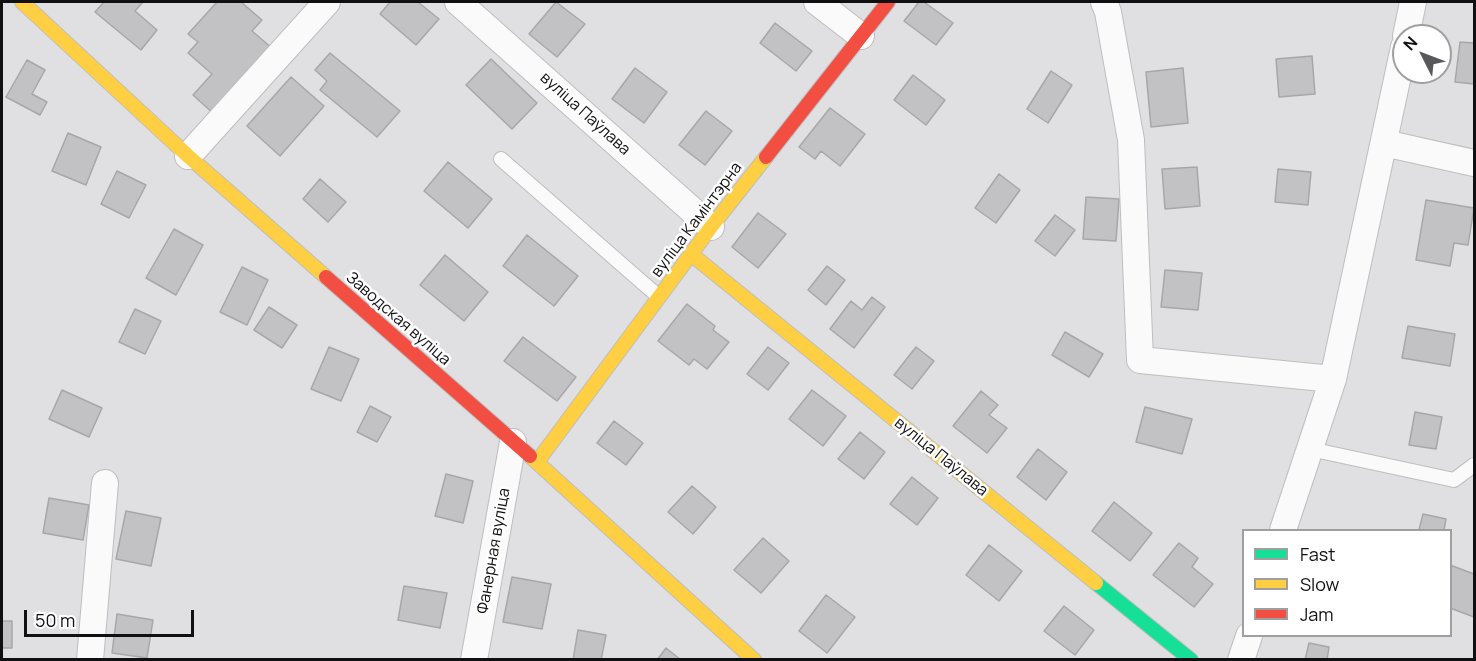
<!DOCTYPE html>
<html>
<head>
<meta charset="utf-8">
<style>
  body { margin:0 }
  #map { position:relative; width:1476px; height:661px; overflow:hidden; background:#e0dfe2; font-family:Manrope,sans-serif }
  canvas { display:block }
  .frame { position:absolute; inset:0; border:3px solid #100f11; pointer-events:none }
  .legend { position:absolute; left:1242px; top:529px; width:210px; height:108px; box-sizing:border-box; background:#fff; border:2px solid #9f9fa0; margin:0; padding:8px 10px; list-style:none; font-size:18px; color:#100f11 }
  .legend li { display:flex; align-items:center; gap:12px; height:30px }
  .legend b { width:30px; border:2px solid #9f9fa0 }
  .north { position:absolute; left:1392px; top:24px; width:60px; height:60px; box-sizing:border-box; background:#fff; border:2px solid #9f9fa0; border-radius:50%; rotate:312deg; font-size:16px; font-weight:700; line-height:24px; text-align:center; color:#100f11 }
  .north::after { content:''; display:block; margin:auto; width:21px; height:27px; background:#59585a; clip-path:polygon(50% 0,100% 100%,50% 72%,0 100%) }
  .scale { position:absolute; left:24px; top:610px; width:170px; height:27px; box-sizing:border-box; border:3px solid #100f11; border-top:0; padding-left:8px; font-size:18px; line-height:21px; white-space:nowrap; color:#100f11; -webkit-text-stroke:4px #fff; paint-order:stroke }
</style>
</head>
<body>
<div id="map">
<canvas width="1476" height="661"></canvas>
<div class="frame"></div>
<ul class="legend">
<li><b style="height:8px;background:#16e098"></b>Fast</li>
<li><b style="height:8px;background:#ffcf43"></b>Slow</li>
<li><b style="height:8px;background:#f24e42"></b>Jam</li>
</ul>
<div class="north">N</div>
<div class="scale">50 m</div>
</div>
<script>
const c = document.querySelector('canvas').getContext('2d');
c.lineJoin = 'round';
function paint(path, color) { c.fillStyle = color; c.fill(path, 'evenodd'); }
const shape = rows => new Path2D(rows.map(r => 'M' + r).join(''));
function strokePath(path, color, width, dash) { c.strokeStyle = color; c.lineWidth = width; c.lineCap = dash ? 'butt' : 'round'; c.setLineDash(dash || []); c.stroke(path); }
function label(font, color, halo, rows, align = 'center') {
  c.font = font + ' Manrope,sans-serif'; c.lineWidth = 5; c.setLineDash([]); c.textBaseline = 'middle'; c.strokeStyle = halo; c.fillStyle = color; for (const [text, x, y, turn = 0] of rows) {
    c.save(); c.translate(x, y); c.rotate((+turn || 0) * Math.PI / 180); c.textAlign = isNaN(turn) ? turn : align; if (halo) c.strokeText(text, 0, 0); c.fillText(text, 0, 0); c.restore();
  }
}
const building = shape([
  [104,2,143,2,135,11,157,30,141,50,95,12,104,2],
  [217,2,241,2,262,20,252,31,273,49,215,115,193,95,212,74,188,53,198,42,188,34,217,2],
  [390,2,418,2,439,19,416,45,380,14,390,2],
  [556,2,585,24,557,57,529,34,556,2],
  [919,2,924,2,953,23,936,45,904,21,919,2],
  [775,23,812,51,796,71,760,43,775,23],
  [1460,42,1474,43,1474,84,1455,82,1460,42],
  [330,53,400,111,377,137,320,90,327,81,315,70,330,53],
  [1312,56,1315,94,1279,97,1276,59,1312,56],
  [491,59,537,103,512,129,466,85,491,59],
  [27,60,45,70,32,94,47,102,40,115,6,97,27,60],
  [635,68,667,92,644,123,612,99,635,68],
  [1183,68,1188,123,1151,127,1146,72,1183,68],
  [1051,71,1072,85,1048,123,1027,109,1051,71],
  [913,75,945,100,926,125,894,100,913,75],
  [291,77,324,106,280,156,247,126,291,77],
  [830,108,865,134,840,166,821,151,815,159,799,147,830,108],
  [706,111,732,131,705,165,679,145,706,111],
  [68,133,101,147,86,185,52,171,68,133],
  [448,162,492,199,468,228,424,191,448,162],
  [1197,167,1200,206,1165,209,1162,169,1197,167],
  [1278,169,1311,172,1308,205,1275,202,1278,169],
  [117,171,146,185,129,218,101,204,117,171],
  [999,174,1020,190,996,223,975,208,999,174],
  [320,179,346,202,328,222,303,199,320,179],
  [1086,197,1119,199,1116,241,1083,239,1086,197],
  [1426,200,1474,208,1468,245,1454,243,1450,266,1416,260,1426,200],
  [758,213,786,234,758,268,732,247,758,213],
  [1055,215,1075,230,1055,256,1035,241,1055,215],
  [174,229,203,245,176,295,146,278,174,229],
  [527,235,578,276,554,306,503,266,527,235],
  [445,255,488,292,464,321,420,285,445,255],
  [827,266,845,280,826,305,808,290,827,266],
  [242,267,268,280,247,325,220,312,242,267],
  [1165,270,1202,273,1198,310,1161,307,1165,270],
  [872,297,885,307,854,348,830,329,851,301,862,310,872,297],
  [687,304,715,326,713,330,729,342,707,369,694,359,689,365,658,341,687,304],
  [269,307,297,325,282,348,254,330,269,307],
  [135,309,161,321,145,354,119,342,135,309],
  [1408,326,1455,334,1450,366,1402,358,1408,326],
  [1065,332,1103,354,1089,377,1052,355,1065,332],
  [523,337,576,377,557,401,504,361,523,337],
  [329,347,359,359,341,401,311,389,329,347],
  [768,347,789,363,768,390,747,374,768,347],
  [916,347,934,361,912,389,894,375,916,347],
  [62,390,102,408,89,437,49,419,62,390],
  [812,390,846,416,823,446,789,419,812,390],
  [981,391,998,405,989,415,1007,428,987,453,953,426,981,391],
  [370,406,391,417,377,442,357,432,370,406],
  [1145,407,1192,419,1182,454,1136,442,1145,407],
  [1415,412,1442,417,1436,449,1409,445,1415,412],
  [614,421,643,443,626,465,597,443,614,421],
  [860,432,885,452,864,479,838,459,860,432],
  [1038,449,1067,472,1046,500,1017,477,1038,449],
  [446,474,473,481,463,523,435,516,446,474],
  [912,477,938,498,917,525,890,504,912,477],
  [692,486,716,507,693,534,668,512,692,486],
  [49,498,89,505,83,540,43,533,49,498],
  [1114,502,1152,533,1130,561,1092,531,1114,502],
  [126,511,161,518,151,566,116,559,126,511],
  [1423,514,1446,519,1444,530,1419,530,1423,514],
  [763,538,789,561,761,593,734,570,763,538],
  [1179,543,1198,558,1192,567,1213,584,1194,607,1153,575,1179,543],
  [989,545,1022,571,999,601,966,575,989,545],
  [1450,565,1474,574,1474,617,1450,608,1450,565],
  [512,577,551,584,542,629,503,622,512,577],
  [404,586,447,593,440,628,398,620,404,586],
  [826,595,855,617,827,653,799,631,826,595],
  [1064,606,1094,630,1075,655,1044,631,1064,606],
  [117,614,153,620,147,658,112,653,117,614],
  [2,621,12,621,12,648,2,648,2,621],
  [578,630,606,635,601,660,573,660,578,630],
  [1309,643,1329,647,1327,660,1305,660,1309,643],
  [666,648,681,660,657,660,666,648]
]);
const lane = shape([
  [501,159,659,297],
  [1310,449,1454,480,1474,465]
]);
const street = shape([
  [458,2,711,227],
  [817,2,861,36],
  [1104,2,1108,12,1131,140,1140,360,1333,379],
  [1406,36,1413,2],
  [1384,143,1474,163],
  [188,156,327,2],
  [1283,530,1333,379,1404,47],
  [90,660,105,483],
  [474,660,513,442],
  [1241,660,1249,636]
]);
const fast = shape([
  [1096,583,1191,660]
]);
const slow = shape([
  [22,2,188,156,326,277],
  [691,254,1096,583],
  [530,456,754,660],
  [537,462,711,227,766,157]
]);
const jam = shape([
  [766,157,888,2],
  [326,277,530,456]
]);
const streetNames = [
  ["вуліца Паўлава",585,114,42],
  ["вуліца Камінтэрна",697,220,-53],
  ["Заводская вуліца",398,319,41],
  ["вуліца Паўлава",941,457,39],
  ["Фанерная вуліца",494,551,-80]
];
paint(building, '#c2c1c3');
strokePath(building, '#a7a7a9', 1.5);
strokePath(lane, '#bebebf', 16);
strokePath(street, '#bebebf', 28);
strokePath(fast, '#bebebf', 16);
strokePath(slow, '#bebebf', 16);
strokePath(jam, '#bebebf', 16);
strokePath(lane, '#fafafb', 14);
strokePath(street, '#fafafb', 26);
strokePath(fast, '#16e098', 14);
strokePath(slow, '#ffcf43', 14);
strokePath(jam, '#f24e42', 14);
label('16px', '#100f11', '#fff', streetNames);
</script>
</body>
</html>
